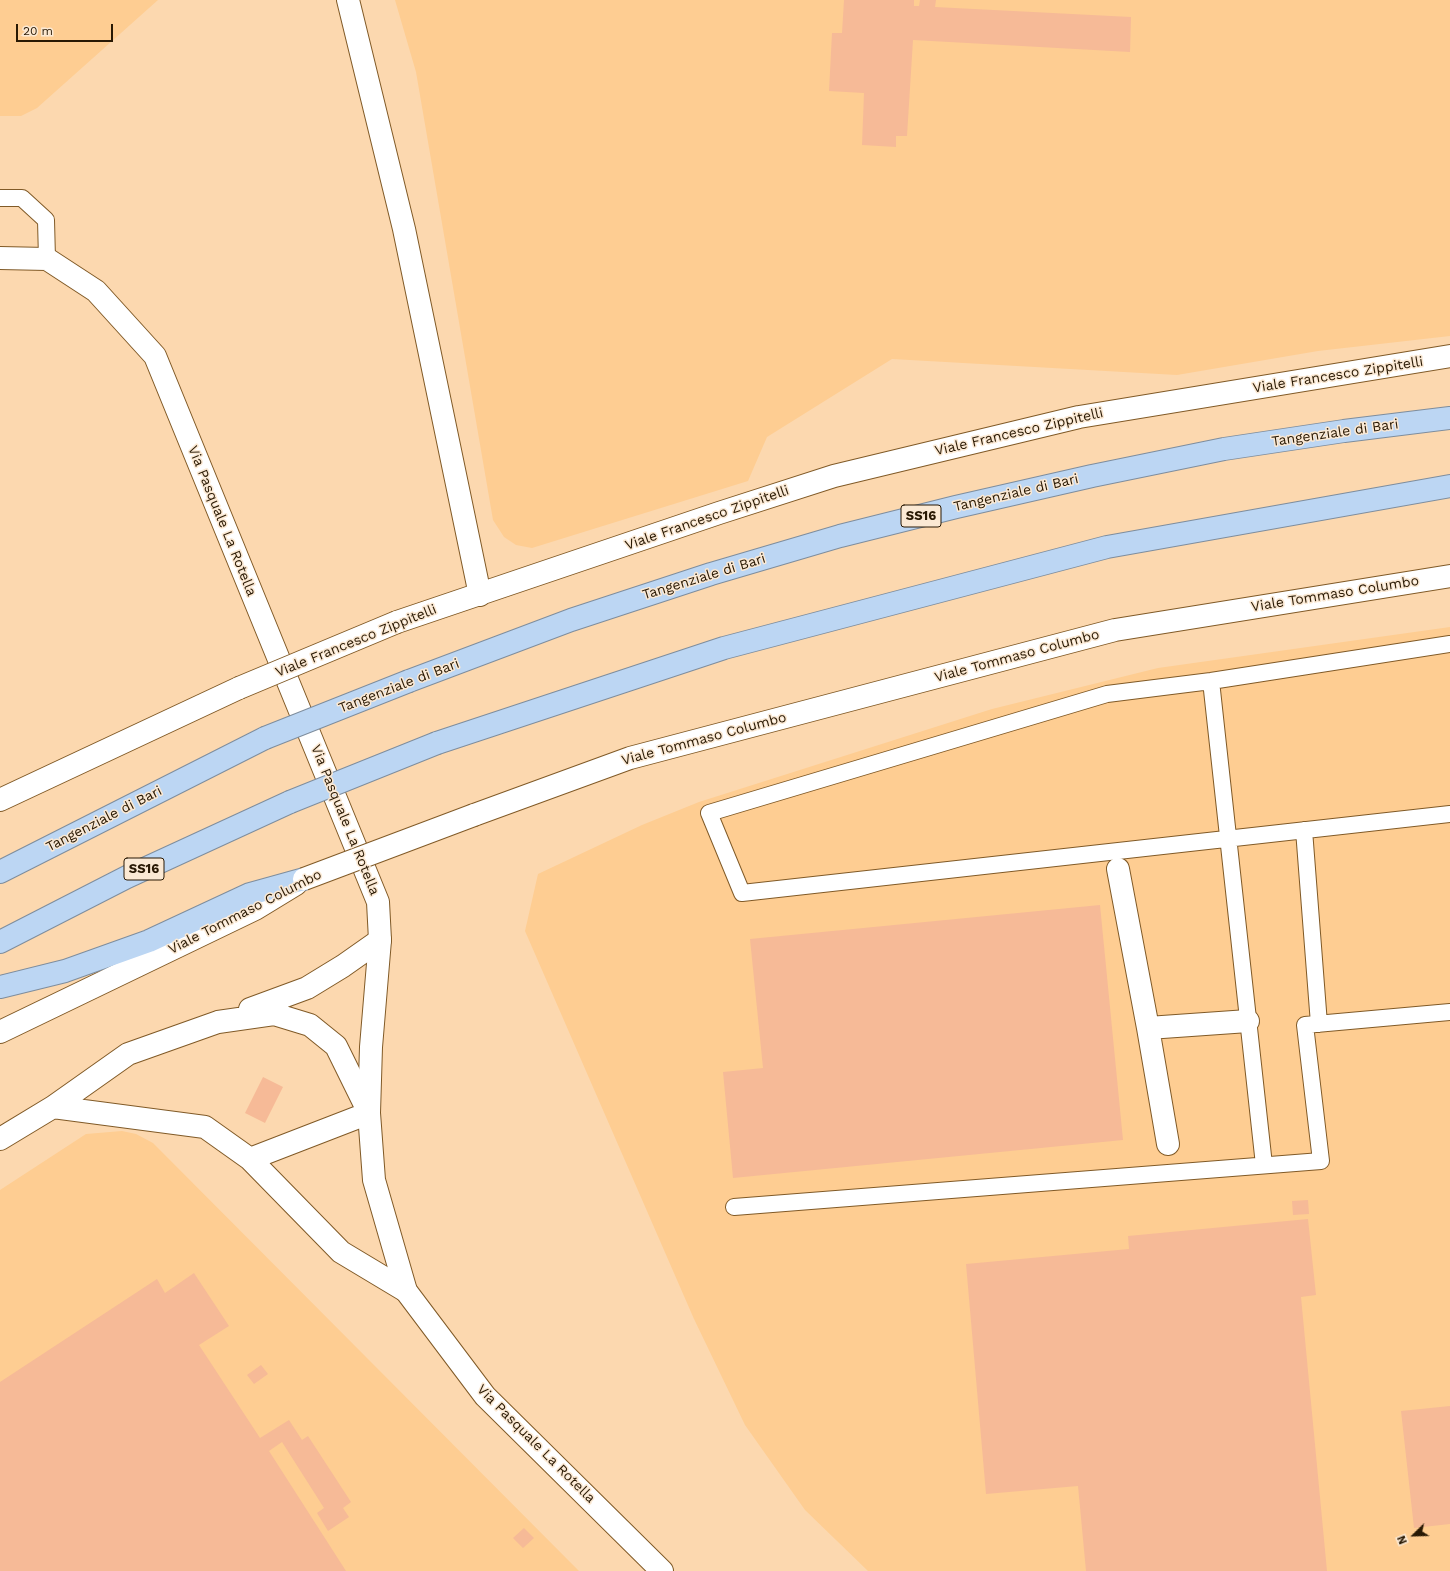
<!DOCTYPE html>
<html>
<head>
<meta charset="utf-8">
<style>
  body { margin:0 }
  #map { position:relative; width:1450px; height:1571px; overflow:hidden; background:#fcd8af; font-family:"Work Sans",sans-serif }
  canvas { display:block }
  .north { position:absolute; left:1394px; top:1515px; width:40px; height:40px; -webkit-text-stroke:3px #fbe9d4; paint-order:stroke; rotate:247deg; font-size:11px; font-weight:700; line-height:16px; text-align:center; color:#291904 }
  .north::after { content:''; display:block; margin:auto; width:14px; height:18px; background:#291904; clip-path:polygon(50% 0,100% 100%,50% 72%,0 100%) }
  .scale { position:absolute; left:16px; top:24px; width:97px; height:18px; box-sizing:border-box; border:2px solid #291904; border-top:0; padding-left:5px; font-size:12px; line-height:14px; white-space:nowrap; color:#291904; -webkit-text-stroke:3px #fbe9d4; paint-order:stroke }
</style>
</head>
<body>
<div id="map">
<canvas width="1450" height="1571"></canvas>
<div class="north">N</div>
<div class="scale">20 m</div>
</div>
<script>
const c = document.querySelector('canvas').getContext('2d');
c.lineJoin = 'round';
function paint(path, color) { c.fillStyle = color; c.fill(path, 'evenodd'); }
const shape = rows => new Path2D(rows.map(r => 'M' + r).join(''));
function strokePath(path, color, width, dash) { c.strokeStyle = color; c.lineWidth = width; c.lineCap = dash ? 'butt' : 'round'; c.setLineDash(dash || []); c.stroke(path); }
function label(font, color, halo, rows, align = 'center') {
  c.font = font + ' "Work Sans",sans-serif'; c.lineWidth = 3; c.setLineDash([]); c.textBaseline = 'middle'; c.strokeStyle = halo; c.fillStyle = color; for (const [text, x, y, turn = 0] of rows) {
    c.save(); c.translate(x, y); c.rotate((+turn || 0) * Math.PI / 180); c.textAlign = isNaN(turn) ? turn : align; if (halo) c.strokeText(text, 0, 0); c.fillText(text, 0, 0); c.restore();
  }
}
const built = shape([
  [0,0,158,0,37,108,21,116,0,116],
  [395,0,1450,0,1450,336,1318,351,1177,375,892,359,767,437,748,481,532,548,516,545,504,537,493,520,416,72],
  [1450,627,1450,1571,868,1571,805,1510,745,1425,694,1319,525,931,538,874,642,825,699,802,992,709,1158,668],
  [122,1131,136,1134,153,1143,579,1571,0,1571,0,1190,86,1134]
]);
const building = shape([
  [844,0,914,0,914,6,919,6,920,0,936,0,935,7,1131,17,1130,52,913,40,907,136,896,136,896,147,862,145,864,93,829,91,832,33,842,33],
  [1100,905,1123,1140,733,1178,723,1072,763,1068,750,939],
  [263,1077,283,1087,265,1123,245,1113],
  [1308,1200,1309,1214,1293,1215,1292,1201],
  [1308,1219,1316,1295,1301,1297,1327,1571,1086,1571,1078,1486,986,1494,966,1264,1129,1249,1128,1236],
  [194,1273,229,1326,199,1345,260,1438,289,1420,302,1440,308,1436,351,1502,343,1508,349,1517,328,1531,317,1513,324,1508,282,1442,269,1451,346,1571,0,1571,0,1382,157,1279,165,1293],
  [261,1365,268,1374,254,1384,247,1375],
  [1450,1406,1450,1524,1414,1528,1401,1411],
  [524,1528,534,1538,523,1548,513,1538]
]);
const service = shape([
  [0,198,22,198,46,220,47,259],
  [1450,644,1211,681,1107,694,709,813,742,893,1450,814],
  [1211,681,1264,1165],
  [1304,830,1319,1024],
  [734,1207,1321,1161,1305,1025,1450,1012]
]);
const pedestrian = shape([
  [1118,869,1148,1028,1248,1021],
  [1148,1028,1168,1144]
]);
const minor = shape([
  [348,0,404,229,480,595],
  [397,622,719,513,834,476,1079,417,1450,356],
  [0,800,239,688],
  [250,1009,307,988,343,966,380,940],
  [0,1032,255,909,296,884],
  [53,1107,205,1127,250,1159,341,1252,406,1291],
  [0,1139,53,1107,128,1054,218,1022,274,1014,310,1025,336,1046,369,1113,250,1159]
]);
const tertiary = shape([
  [0,258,47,259,96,291,155,356,378,902,380,940,371,1047,369,1113,374,1180,406,1291,485,1396,662,1571],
  [474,815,630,758,1115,630,1450,576]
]);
const trunk = shape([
  [409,681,571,620,711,574,840,536,956,507,1092,476,1224,449,1344,431,1450,418],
  [437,743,724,648,1107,547,1450,486],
  [0,872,265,738],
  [0,942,127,877,290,802],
  [0,987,65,971,149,941,250,894,304,879]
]);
const minorBridge = shape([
  [239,688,397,622]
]);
const tertiaryBridge = shape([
  [304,879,474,815]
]);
const trunkBridge = shape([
  [265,738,409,681],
  [290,802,437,743]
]);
const shields = [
  [921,516,40],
  [144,869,40]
];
const shieldNames = [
  ["SS16",921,516],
  ["SS16",144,869]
];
const streetNames = [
  ["Viale Francesco Zippitelli",1338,375,-9],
  ["Viale Francesco Zippitelli",1019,432,-13],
  ["Tangenziale di Bari",1335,433,-8],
  ["Tangenziale di Bari",1016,493,-13],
  ["Viale Francesco Zippitelli",707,518,-19],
  ["Via Pasquale La Rotella",222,521,68],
  ["Tangenziale di Bari",704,577,-17],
  ["Viale Tommaso Columbo",1335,594,-9],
  ["Viale Francesco Zippitelli",356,641,-22],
  ["Viale Tommaso Columbo",1017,656,-15],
  ["Tangenziale di Bari",399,686,-21],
  ["Viale Tommaso Columbo",704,739,-15],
  ["Tangenziale di Bari",104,819,-27],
  ["Via Pasquale La Rotella",345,820,68],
  ["Viale Tommaso Columbo",245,912,-27],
  ["Via Pasquale La Rotella",536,1444,45]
];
paint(built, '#fecd92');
paint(building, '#f6ba97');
strokePath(service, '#805a27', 18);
strokePath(pedestrian, '#805a27', 24);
strokePath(minor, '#805a27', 24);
strokePath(tertiary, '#805a27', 24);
strokePath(trunk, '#7e8d9d', 24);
strokePath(service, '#fff', 16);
strokePath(pedestrian, '#fff', 22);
strokePath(minor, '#fff', 22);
strokePath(tertiary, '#fff', 22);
strokePath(trunk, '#bcd6f3', 22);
strokePath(minorBridge, '#805a27', 24, []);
strokePath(tertiaryBridge, '#805a27', 24, []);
strokePath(trunkBridge, '#7e8d9d', 24, []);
strokePath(minorBridge, '#fff', 22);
strokePath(tertiaryBridge, '#fff', 22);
strokePath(trunkBridge, '#bcd6f3', 22);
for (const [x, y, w] of shields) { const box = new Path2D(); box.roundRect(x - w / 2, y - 11, w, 22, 3); c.fillStyle = '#fbe9d4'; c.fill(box); strokePath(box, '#291904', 1); }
label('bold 13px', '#291904', null, shieldNames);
label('14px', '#291904', '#fbe9d4', streetNames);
</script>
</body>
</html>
